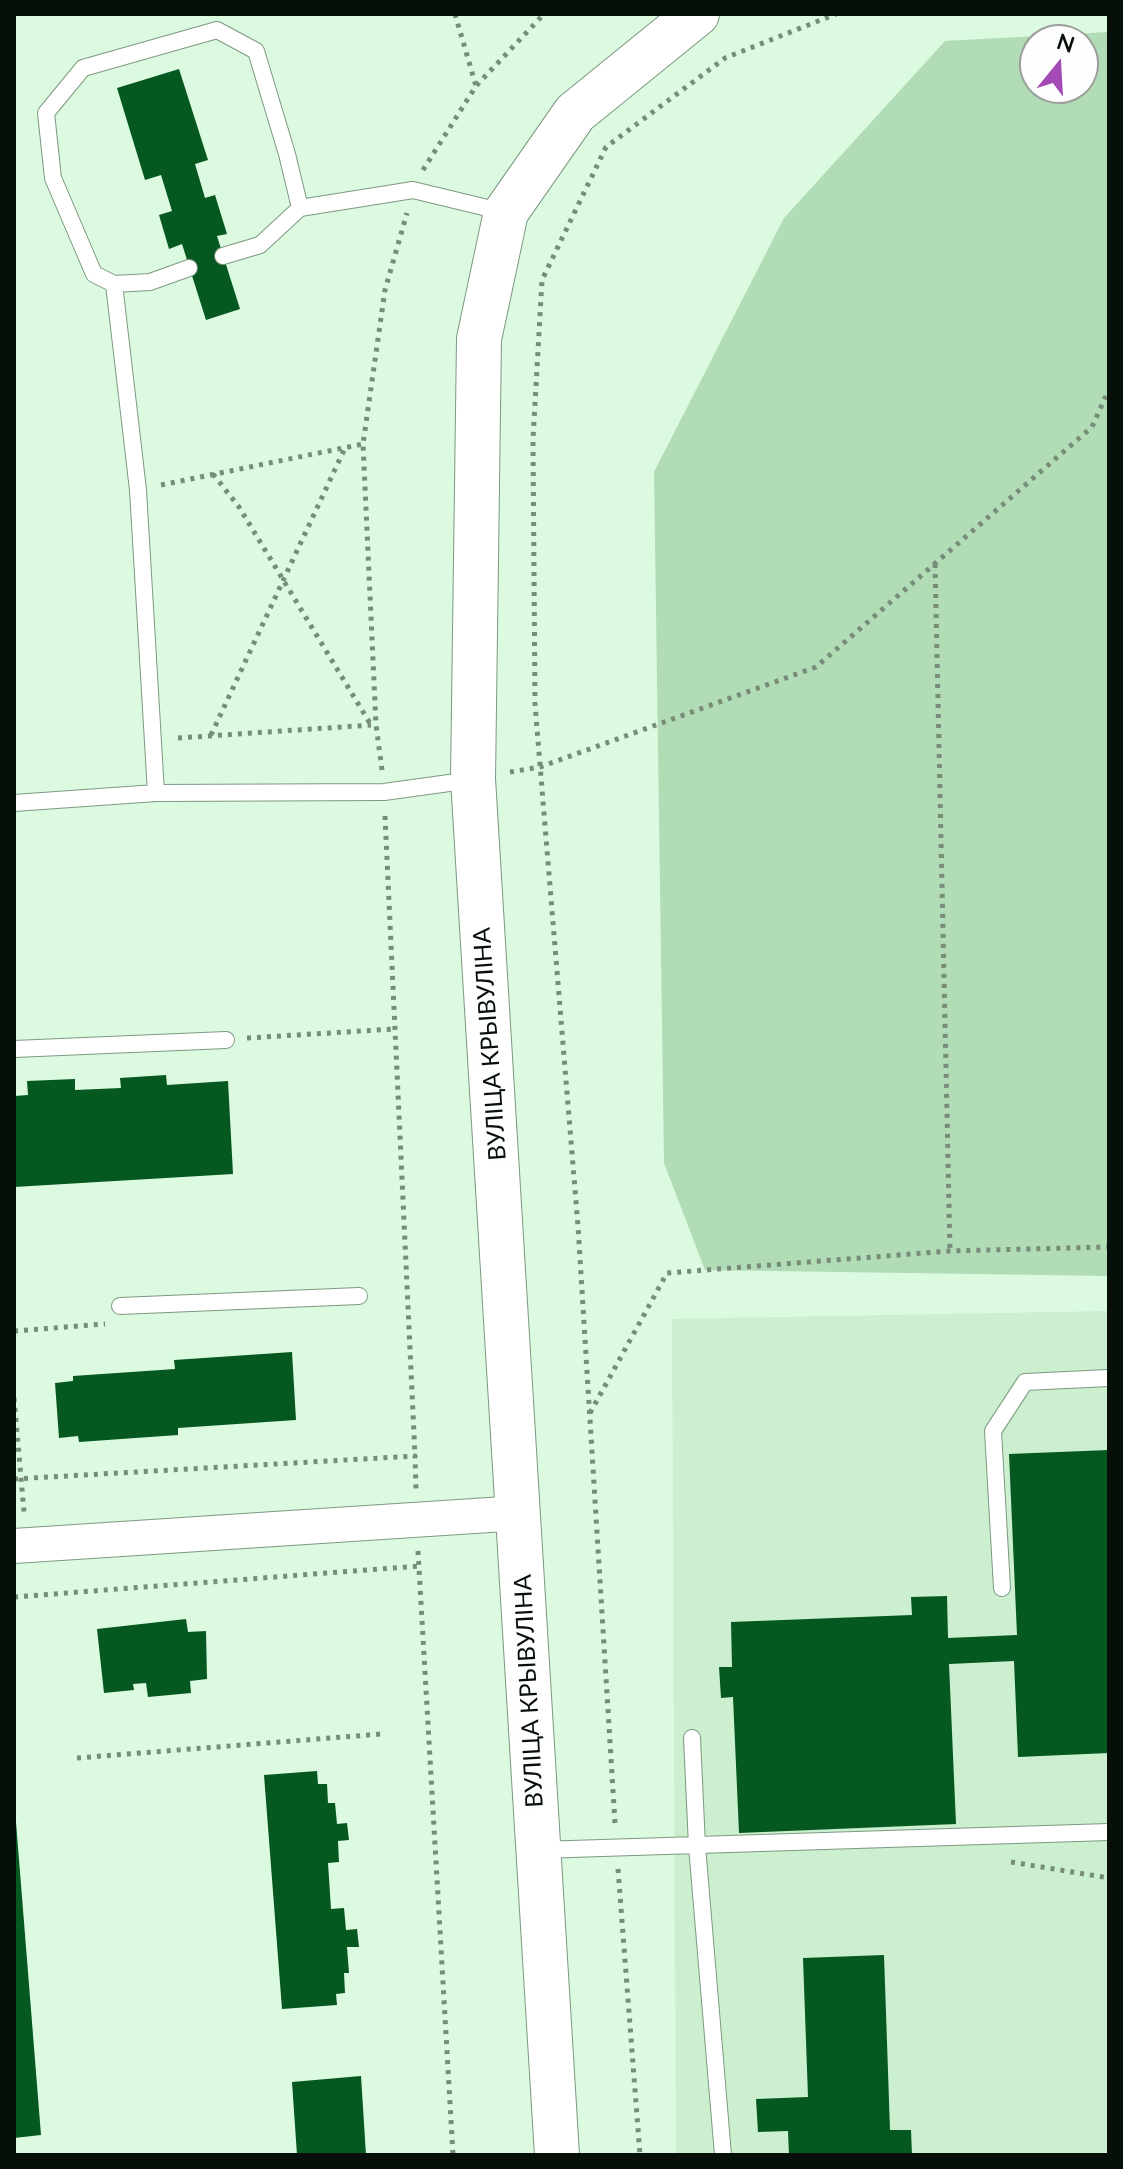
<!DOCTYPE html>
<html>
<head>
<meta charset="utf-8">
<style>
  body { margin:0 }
  #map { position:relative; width:1123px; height:2169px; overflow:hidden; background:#dcfadf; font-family:Lato,sans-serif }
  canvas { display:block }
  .frame { position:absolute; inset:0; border:16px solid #071008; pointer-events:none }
  .north { position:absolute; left:1019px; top:24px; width:80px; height:80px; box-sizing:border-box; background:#fefefe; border:2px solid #9b9f9c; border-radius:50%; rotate:18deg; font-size:22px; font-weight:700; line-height:32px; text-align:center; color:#071008 }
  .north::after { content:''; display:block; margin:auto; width:28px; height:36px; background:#a44ab5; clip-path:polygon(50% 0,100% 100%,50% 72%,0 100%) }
</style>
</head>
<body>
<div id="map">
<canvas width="1123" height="2169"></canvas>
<div class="frame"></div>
<div class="north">N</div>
</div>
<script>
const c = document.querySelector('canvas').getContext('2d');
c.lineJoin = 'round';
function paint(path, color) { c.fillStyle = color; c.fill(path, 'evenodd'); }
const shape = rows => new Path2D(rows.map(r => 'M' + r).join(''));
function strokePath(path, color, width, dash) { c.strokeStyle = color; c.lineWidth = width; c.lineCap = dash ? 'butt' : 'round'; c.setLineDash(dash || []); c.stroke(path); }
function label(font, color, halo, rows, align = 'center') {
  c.font = font + ' Lato,sans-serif'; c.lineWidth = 8; c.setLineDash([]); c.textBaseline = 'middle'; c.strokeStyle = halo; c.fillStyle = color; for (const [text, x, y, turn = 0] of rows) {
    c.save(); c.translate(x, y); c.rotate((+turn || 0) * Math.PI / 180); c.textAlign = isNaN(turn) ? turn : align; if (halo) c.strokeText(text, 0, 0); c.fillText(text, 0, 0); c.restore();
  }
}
const built = shape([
  [1109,1311,1109,2155,676,2155,672,1319]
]);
const green = shape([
  [1109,32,1109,1276,705,1270,664,1163,654,472,784,218,945,41],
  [1035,40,1083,40,1083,88,1035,88]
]);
const building = shape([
  [179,69,208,160,195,164,205,198,215,195,227,234,217,236,240,309,206,320,182,244,169,249,159,215,172,211,161,175,145,180,117,88],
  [166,1075,167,1085,228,1081,233,1174,14,1187,14,1096,28,1095,27,1081,75,1079,75,1090,121,1088,120,1078],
  [292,1352,296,1420,178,1428,178,1435,79,1442,78,1436,59,1438,55,1383,73,1381,73,1376,175,1369,174,1360],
  [1109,1450,1109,1753,1018,1757,1014,1661,949,1664,956,1824,739,1833,733,1697,721,1698,719,1667,732,1667,731,1622,912,1615,911,1597,947,1596,948,1638,1017,1635,1009,1454],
  [186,1619,188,1632,206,1631,207,1679,190,1681,191,1693,148,1697,146,1683,133,1684,134,1690,104,1693,97,1629],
  [317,1771,318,1784,327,1784,328,1803,335,1803,337,1824,347,1823,349,1840,338,1841,339,1862,328,1863,331,1909,344,1908,346,1930,357,1929,359,1947,347,1947,349,1973,344,1973,345,1993,336,1994,337,2005,282,2009,264,1775],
  [16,1822,41,2135,14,2138,14,1823],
  [884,1955,890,2130,911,2130,912,2155,789,2155,788,2131,758,2132,756,2099,808,2097,803,1958],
  [361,2076,366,2155,297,2155,292,2082]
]);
const path = shape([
  [455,14,476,86],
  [423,170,476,86,544,14],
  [213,474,239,507,371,725],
  [161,485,363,444],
  [935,564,950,1251],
  [211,735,345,448],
  [178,738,371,725],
  [382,770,376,725,363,444,385,290,407,213],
  [510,772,540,767,816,667,1092,427,1109,389],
  [385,816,415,1456],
  [247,1038,395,1029],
  [14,1331,105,1324],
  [14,1398,24,1512],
  [590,1413,667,1273,950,1251,1109,1247],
  [14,1479,415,1456,416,1489],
  [418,1551,453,2155],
  [14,1597,419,1566],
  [77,1758,381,1734],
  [615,1823,578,1226,535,704,533,439,542,280,606,147,725,58,836,14],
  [1011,1862,1109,1878],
  [618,1869,640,2155]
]);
const service = shape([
  [300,208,413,190,504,212],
  [189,268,150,282,114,284,94,274,53,178,46,113,83,68,217,30,256,51,287,154,300,208,260,245,223,256],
  [114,284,138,490,156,793],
  [14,803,156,793,384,792,471,780],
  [14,1049,226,1040],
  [120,1306,359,1296],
  [1002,1588,993,1431,1025,1382,1109,1378],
  [692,1738,697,1846,723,2155],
  [539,1850,1109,1832]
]);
const minor = shape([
  [14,1546,520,1513]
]);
const secondary = shape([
  [557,2155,473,779,479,339,506,212,575,113,697,14]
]);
const streetNames = [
  ["ВУЛІЦА КРЫВУЛІНА",490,1044,-94],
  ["ВУЛІЦА КРЫВУЛІНА",529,1691,-93]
];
paint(built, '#cbefcf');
paint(green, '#b1dcb6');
paint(building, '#045820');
strokePath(service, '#7d9980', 18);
strokePath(minor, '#7d9980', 36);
strokePath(secondary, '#7d9980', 46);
strokePath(path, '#788c7a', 5, [4, 6]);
strokePath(service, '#fff', 16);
strokePath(minor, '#fff', 34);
strokePath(secondary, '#fff', 44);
label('24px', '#071008', '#fefefe', streetNames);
</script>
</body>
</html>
